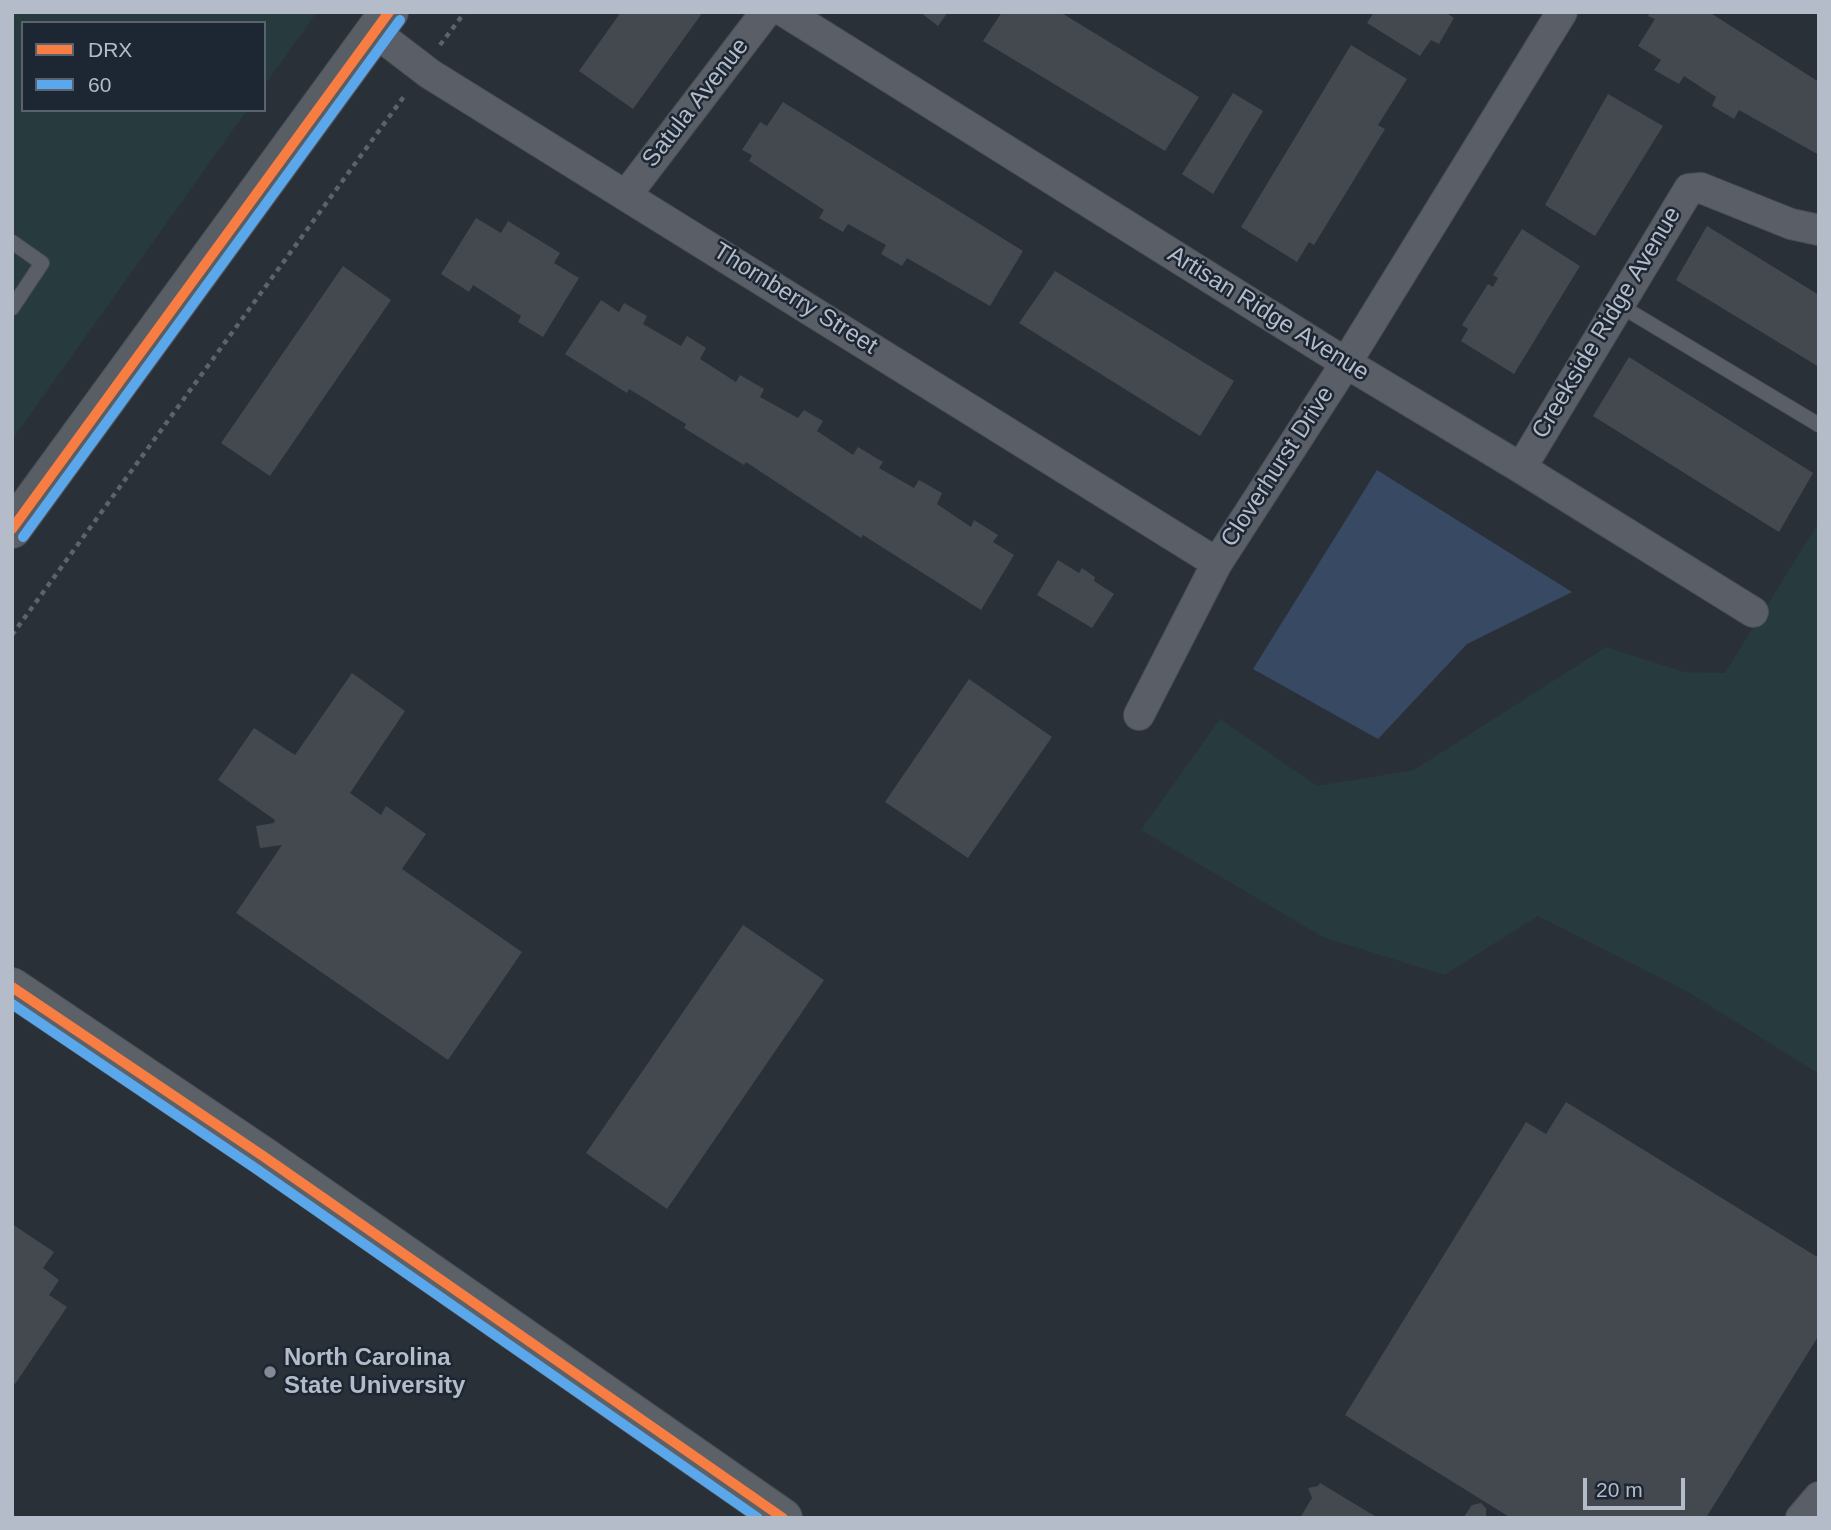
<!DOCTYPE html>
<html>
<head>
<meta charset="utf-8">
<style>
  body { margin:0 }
  #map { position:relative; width:1831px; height:1530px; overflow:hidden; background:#2a3038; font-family:Arial,sans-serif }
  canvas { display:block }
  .frame { position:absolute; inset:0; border:14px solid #b4bcc9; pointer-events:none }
  .legend { position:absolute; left:21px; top:21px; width:245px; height:91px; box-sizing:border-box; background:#1d2633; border:2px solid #59626f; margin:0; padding:9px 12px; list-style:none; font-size:21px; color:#b4bcc9 }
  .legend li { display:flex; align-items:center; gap:14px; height:35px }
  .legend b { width:35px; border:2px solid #59626f }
  .scale { position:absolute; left:1583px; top:1478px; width:102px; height:32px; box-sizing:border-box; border:4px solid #b4bcc9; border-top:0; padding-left:9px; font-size:21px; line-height:24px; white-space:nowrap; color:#b4bcc9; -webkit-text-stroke:5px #1d2633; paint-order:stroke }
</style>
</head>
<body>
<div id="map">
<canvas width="1831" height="1530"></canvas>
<div class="frame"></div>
<ul class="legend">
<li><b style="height:9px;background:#f77d43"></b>DRX</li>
<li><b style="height:9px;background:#5aa8eb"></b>60</li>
</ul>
<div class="scale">20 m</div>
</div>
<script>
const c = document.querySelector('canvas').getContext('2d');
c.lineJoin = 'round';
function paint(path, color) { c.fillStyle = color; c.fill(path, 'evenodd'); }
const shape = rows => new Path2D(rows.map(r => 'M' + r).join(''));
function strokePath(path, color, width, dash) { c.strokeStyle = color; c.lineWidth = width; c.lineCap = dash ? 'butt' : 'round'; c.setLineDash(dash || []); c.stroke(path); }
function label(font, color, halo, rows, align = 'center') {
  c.font = font + ' Arial,sans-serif'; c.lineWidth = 5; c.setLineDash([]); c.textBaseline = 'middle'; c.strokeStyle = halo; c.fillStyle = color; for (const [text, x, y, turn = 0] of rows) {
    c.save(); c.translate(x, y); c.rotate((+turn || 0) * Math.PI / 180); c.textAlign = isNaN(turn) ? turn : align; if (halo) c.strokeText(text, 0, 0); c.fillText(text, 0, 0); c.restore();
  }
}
const green = shape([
  [12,12,317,12,264,86,264,23,23,23,23,110,247,110,12,440],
  [1819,522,1819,1074,1688,992,1538,916,1444,975,1323,937,1141,830,1220,719,1317,786,1414,770,1606,647,1684,672,1725,673]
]);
const water = shape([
  [1377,470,1572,592,1467,644,1378,739,1253,669]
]);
const building = shape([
  [621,12,703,12,633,109,579,71],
  [920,12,948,12,938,26],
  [1002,12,1060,12,1199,97,1165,151,983,41],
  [1374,12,1449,12,1448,14,1454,18,1439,44,1431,40,1420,56,1367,23],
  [1650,12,1709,12,1819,82,1819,155,1739,110,1734,119,1712,106,1716,97,1684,76,1679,84,1654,70,1661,60,1638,46,1655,19,1648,16],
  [1351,45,1407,79,1378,125,1385,129,1314,245,1309,242,1297,262,1241,227],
  [1233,93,1263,111,1213,194,1182,174],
  [1608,94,1663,126,1595,236,1545,205],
  [783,102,1023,251,990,306,907,258,902,266,881,254,886,245,848,224,843,232,819,218,824,210,749,161,752,155,742,150,760,122,767,126],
  [476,218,501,233,508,221,560,253,554,263,579,278,543,337,518,322,521,316,473,285,469,292,441,274],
  [1707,226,1819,295,1819,367,1676,280],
  [1522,229,1580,266,1514,374,1461,341,1468,329,1462,325,1488,284,1493,287,1498,278,1493,275],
  [343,266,391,300,270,476,221,443],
  [1055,271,1234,381,1200,436,1019,323],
  [601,300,619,312,624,303,647,316,643,324,681,346,687,336,706,348,700,359,736,382,740,375,764,389,760,397,798,418,804,410,823,421,817,431,853,455,858,447,883,462,879,468,914,488,919,480,942,493,937,504,971,527,974,520,998,535,993,542,1014,555,981,610,863,535,861,538,746,462,744,465,684,428,686,424,629,389,627,393,565,354],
  [1629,357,1813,473,1779,532,1593,416],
  [1058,560,1079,573,1082,568,1095,577,1094,581,1114,594,1092,628,1037,595],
  [352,673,405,711,350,793,381,815,386,806,426,834,402,869,522,952,448,1060,236,913,282,845,260,848,256,826,274,823,275,820,218,780,254,728,295,755],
  [969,679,1052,737,968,858,885,802],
  [743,925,824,980,667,1209,586,1153],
  [1566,1102,1819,1258,1819,1335,1706,1518,1511,1518,1345,1415,1526,1122,1546,1134],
  [12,1224,54,1252,43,1268,59,1280,49,1295,67,1307,15,1384,12,1383],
  [1320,1483,1378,1518,1300,1518,1312,1498,1308,1488,1318,1486],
  [1481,1503,1486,1508,1486,1518,1463,1518,1472,1505]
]);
const path = shape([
  [440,45,465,12],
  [12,635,405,95]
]);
const service = shape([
  [12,242,42,263,12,308],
  [1619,305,1819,425]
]);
const minor = shape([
  [785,12,1346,363,1521,468,1753,612],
  [375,32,430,74,1217,563],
  [627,194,766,12],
  [1521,468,1689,189,1701,188,1791,224,1819,230],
  [1139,715,1217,563,1346,363,1562,12],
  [1801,1518,1819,1497]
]);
const secondary = shape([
  [12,529,389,12]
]);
const primary = shape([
  [12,987,263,1156,783,1518]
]);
const bus1 = shape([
  [12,529,389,12],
  [12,987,263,1156,783,1518]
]);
const bus2 = shape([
  [23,537,400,20],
  [12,1004,255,1168,758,1518]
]);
const markers = [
  [270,1372,7,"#848b96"]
];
const streetNames = [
  ["Satula Avenue",696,103,-52],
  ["Thornberry Street",795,299,32],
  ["Artisan Ridge Avenue",1268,314,32],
  ["Creekside Ridge Avenue",1607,323,-59],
  ["Cloverhurst Drive",1278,467,-57]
];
const poiNames = [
  ["North Carolina",284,1358],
  ["State University",284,1386]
];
paint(green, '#273a3e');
paint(water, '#384963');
paint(building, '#444950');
strokePath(service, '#484c53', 16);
strokePath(minor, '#484c53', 32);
strokePath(secondary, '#484c53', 40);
strokePath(primary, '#484c55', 40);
strokePath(path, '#5d636a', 4.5, [5, 5]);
strokePath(service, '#5a5e66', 14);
strokePath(minor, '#5a5e66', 30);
strokePath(secondary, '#595d64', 38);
strokePath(primary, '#5c6168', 38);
strokePath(bus1, '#f77d43', 10);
strokePath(bus2, '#5aa8eb', 10);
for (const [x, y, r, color] of markers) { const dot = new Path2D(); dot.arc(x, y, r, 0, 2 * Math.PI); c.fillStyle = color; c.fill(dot); strokePath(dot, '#1d2633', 2.5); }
label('24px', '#b4bcc9', '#1d2633', streetNames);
label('bold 24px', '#b4bcc9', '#1d2633', poiNames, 'left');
</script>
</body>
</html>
